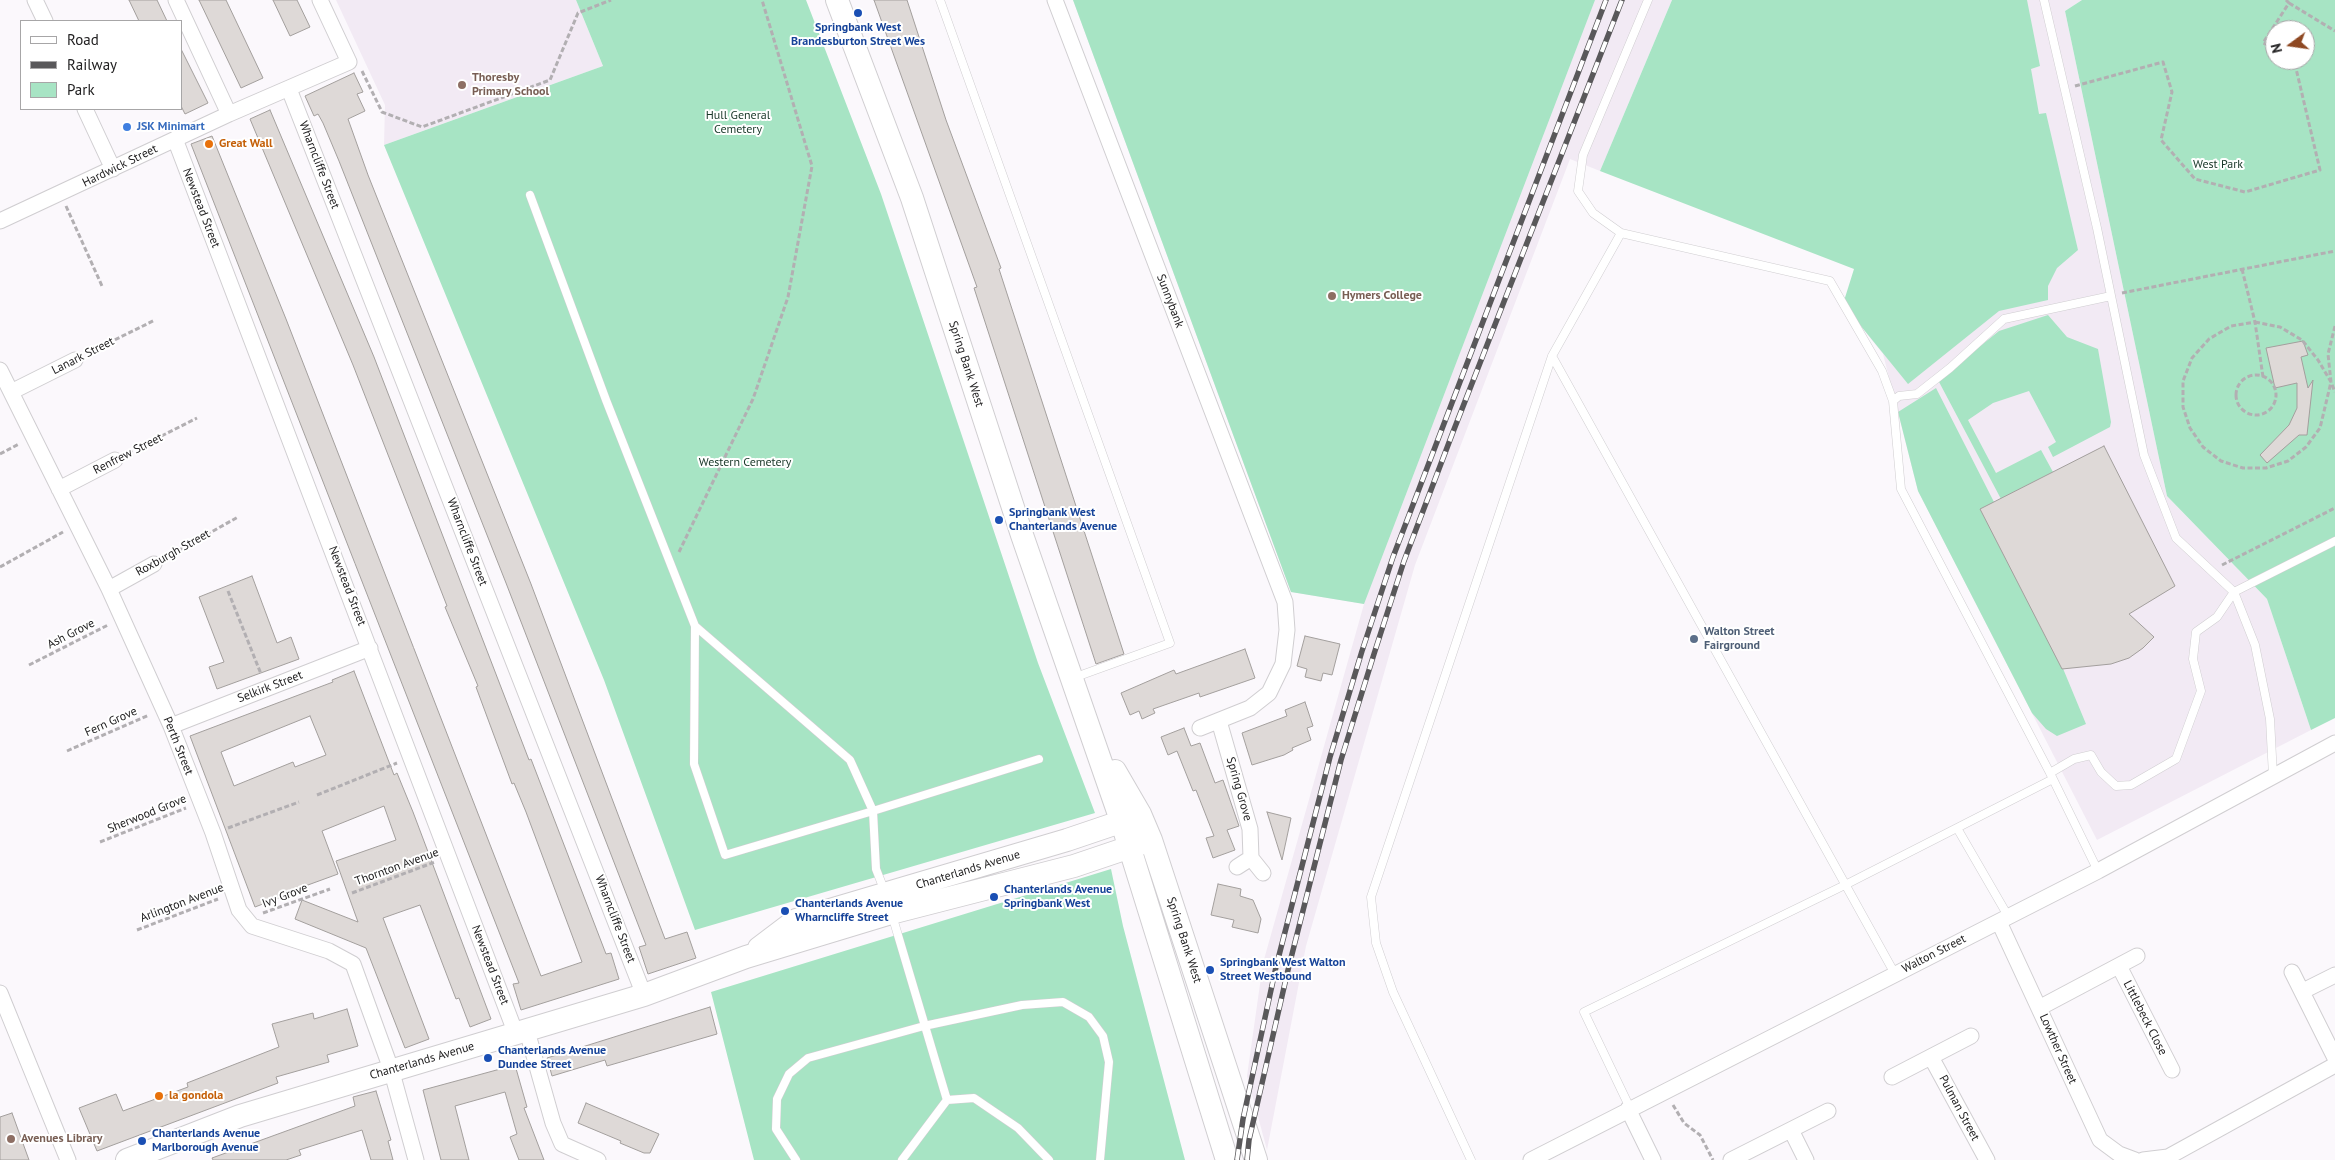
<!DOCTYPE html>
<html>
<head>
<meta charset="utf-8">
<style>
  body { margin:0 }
  #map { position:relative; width:2335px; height:1160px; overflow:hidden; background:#fbf8fc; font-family:"PT Sans",sans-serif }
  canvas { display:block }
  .legend { position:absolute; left:20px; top:20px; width:162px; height:90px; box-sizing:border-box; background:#fff; border:1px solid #a7a6a7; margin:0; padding:6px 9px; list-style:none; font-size:15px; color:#222122 }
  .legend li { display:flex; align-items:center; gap:10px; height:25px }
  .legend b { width:25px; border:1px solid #a7a6a7 }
  .north { position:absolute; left:2265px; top:20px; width:50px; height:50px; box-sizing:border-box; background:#fff; border:1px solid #a7a6a7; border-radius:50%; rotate:256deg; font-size:14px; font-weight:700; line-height:20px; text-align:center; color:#222122 }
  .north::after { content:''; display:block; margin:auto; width:18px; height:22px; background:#8e4822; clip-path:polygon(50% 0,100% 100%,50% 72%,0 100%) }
</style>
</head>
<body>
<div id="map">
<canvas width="2335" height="1160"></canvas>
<ul class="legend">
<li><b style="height:6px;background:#fff"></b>Road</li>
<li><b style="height:6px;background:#59585a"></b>Railway</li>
<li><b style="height:14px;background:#a7e4c4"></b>Park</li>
</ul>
<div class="north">N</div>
</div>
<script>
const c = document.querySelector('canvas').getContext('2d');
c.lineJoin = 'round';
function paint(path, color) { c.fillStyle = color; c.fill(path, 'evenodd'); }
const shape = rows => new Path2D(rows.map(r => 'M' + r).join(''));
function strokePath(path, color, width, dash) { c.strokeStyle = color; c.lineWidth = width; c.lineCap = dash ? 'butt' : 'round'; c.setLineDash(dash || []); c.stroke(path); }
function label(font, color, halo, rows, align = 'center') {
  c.font = font + ' "PT Sans",sans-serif'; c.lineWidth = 4; c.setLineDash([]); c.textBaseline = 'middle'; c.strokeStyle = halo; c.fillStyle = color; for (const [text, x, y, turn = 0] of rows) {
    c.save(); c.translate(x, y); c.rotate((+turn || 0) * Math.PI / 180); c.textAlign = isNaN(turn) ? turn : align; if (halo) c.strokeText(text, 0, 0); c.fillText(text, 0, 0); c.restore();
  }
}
const built = shape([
  [336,0,576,0,603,66,384,145,385,105],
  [1073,0,1672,0,1600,171,1570,159,1415,565,1306,946,1267,1150,1247,1076,1263,963,1364,604,1291,592],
  [1959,0,2082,0,2065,11,2167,496,2267,599,2311,730,2097,840,1918,491,1883,354,1843,304]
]);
const green = shape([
  [576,0,806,0,881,194,1038,663,1095,813,695,930,604,680,384,145,603,66],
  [1073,0,1595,0,1364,604,1291,592],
  [1672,0,2027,0,2040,66,2031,69,2039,114,2046,113,2078,250,2057,268,2048,286,2048,300,1999,311,1908,384,1843,304,1854,269,1600,171],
  [2082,0,2335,0,2335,718,2311,730,2267,599,2167,496,2065,11],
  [2275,30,2305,30,2305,60,2275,60],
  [2048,315,2067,337,2098,349,2111,422,2110,427,2053,457,2048,447,2056,442,2029,391,1993,403,1968,420,1996,473,2041,450,2053,472,2001,499,1938,380,1999,331],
  [1936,388,1994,502,2086,724,2057,736,2046,729,2032,713,1918,491,1898,412],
  [1111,869,1123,926,1185,1160,754,1160,711,992]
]);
const building = shape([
  [129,0,157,0,167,21,139,21,129,0],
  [199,0,226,0,263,78,241,88,199,0],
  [273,0,297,0,310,27,290,36,273,0],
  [874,0,907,0,946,120,1001,268,999,269,1124,654,1096,664,974,288,977,287,874,0],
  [181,49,208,103,185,114,181,106,181,49],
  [354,73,363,92,357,94,365,111,348,119,368,175,531,584,665,939,687,932,696,958,648,974,639,947,646,945,506,583,339,161,323,123,318,114,314,116,305,96,354,73],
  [270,110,374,357,529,760,531,759,606,954,611,953,619,979,521,1010,513,984,519,983,191,144,212,136,286,319,541,976,582,962,526,812,514,783,512,784,476,687,478,686,445,607,447,606,353,365,250,119,270,110],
  [2303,341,2308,355,2301,357,2308,388,2313,380,2307,435,2299,435,2267,463,2260,455,2289,425,2297,408,2297,383,2275,388,2266,348,2303,341],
  [2104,446,2175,586,2129,614,2154,637,2143,648,2129,658,2111,664,2062,669,1980,509,2104,446],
  [252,576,277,643,291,637,299,659,217,689,209,667,224,662,199,597,252,576],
  [1305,636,1340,644,1332,675,1323,673,1321,681,1305,677,1307,669,1297,666,1305,636],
  [1245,649,1255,678,1200,697,1199,693,1153,709,1155,713,1142,719,1139,711,1130,715,1121,693,1174,670,1176,674,1245,649],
  [354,671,394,775,397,773,413,812,491,1019,470,1027,459,998,456,999,420,905,383,918,429,1039,405,1048,366,948,295,919,302,900,358,922,336,861,396,840,384,806,322,831,338,874,286,893,289,894,255,907,190,736,333,682,332,680,354,671],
  [310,716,326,755,295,767,293,762,234,786,221,752,310,716],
  [1305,702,1313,726,1307,728,1311,740,1292,748,1293,750,1284,755,1252,765,1242,733,1287,716,1285,710,1305,702],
  [1184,728,1191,746,1200,743,1215,783,1223,780,1239,826,1227,830,1235,850,1213,858,1206,838,1214,836,1196,790,1193,791,1177,751,1168,755,1161,737,1184,728],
  [1267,812,1291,818,1282,860,1267,812],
  [1218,884,1241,889,1240,896,1253,900,1261,919,1258,933,1232,927,1234,920,1211,915,1218,884],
  [710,1007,717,1034,607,1066,605,1060,552,1076,547,1058,710,1007],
  [347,1009,358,1046,327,1055,329,1062,276,1077,278,1083,97,1151,79,1108,116,1094,123,1111,188,1087,187,1083,279,1047,272,1024,313,1013,314,1019,347,1009],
  [515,1065,527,1107,524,1108,544,1160,519,1160,510,1137,517,1134,505,1092,455,1106,469,1160,441,1160,423,1090,515,1065],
  [376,1091,391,1140,388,1141,393,1160,371,1160,362,1130,299,1150,301,1155,286,1160,213,1160,212,1158,355,1106,353,1097,376,1091],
  [586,1103,659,1134,650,1153,644,1153,620,1143,621,1141,578,1123,586,1103],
  [12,1113,29,1160,0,1160,0,1117,12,1113]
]);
const path = shape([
  [2289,3,2335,31],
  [2275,48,2263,43,2289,3,2286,0],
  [362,71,382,112,422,127,550,80,578,13,611,0],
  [2075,86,2163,62,2172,92,2161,140,2195,179,2245,192,2320,170,2294,60],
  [66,206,102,286],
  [2242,269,2255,322,2263,377],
  [2122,293,2335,251],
  [2255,322,2280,327,2302,340,2318,360,2331,382,2320,428,2306,447,2288,461,2266,468,2243,468,2221,461,2203,447,2190,428,2183,407,2183,381,2192,358,2209,339,2231,326,2255,322],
  [2335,326,2328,354,2331,382,2335,392],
  [88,353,155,320],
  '2236 395a20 20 0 1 1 40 0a20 20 0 1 1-40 0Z',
  [128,453,197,418],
  [0,454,19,444],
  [679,552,753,399,788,297,812,166,762,0],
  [167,557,238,517],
  [2222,565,2335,508],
  [0,567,63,532],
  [228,591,261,674],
  [29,665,108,625],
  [67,751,149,715],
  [317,795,397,763],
  [228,828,299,802],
  [100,842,186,808],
  [352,893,435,862],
  [263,913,330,889],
  [137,930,218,899],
  [1673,1105,1684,1123,1700,1135,1713,1160]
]);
const lane = shape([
  [940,0,1170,643,1073,678],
  [1648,0,1583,155,1578,191,1593,213,1621,233,1830,281,1882,371,1893,401,1901,489,2050,773,2098,871],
  [2044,0,2097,228,2144,455,2176,538,2234,592,2255,645,2270,719,2273,776],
  [530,195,606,400,695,626,850,760,873,811,1039,759],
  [1552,356,1895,974],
  [1893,401,1899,396,1917,394,1950,368,2004,319,2111,296],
  [695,626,694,764,725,855,873,811,876,869,885,892],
  [2050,773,2074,759,2091,755,2101,772,2116,786,2131,785,2176,759,2201,691,2193,659,2196,632,2217,617,2234,592,2335,541],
  [1957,828,2008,916],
  [892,915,947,1100],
  [1630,1108,1584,1012,1847,884,2053,779],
  [796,1160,776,1129,777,1099,789,1074,808,1058,924,1026,1022,1005,1063,1002,1089,1017,1103,1036,1109,1062,1100,1160],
  [902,1160,947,1100,974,1098,1018,1128,1049,1160],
  [1471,1160,1393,992,1376,943,1371,897,1552,356,1621,233]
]);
const street = shape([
  [35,0,45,21],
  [176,0,229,114],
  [1055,0,1285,602,1287,630,1283,664,1269,693,1250,708,1200,728],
  [289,89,644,995],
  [85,109,113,169],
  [175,139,516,1034],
  [0,221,229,114,349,62,320,0],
  [0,370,109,589,171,726,213,833,239,910,252,926,329,951,353,964,391,1069,416,1160],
  [11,392,75,360],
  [59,489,115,460],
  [109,589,154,564],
  [1219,721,1250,829,1251,858],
  [171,726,370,648],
  [1237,867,1251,858,1263,873],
  [1999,922,2100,1140,2119,1154,2135,1160],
  [2119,966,2172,1070],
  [2292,972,2335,1058],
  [2303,991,2335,975],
  [0,993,68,1160],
  [2039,1008,2137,956],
  [527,1031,553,1123,562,1144,598,1160],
  [1931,1057,1987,1160],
  [1892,1077,1971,1036],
  [1628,1109,1653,1160],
  [1791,1130,1806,1160],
  [1531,1160,2098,871,2335,743],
  [1731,1160,1828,1111],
  [2143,1160,2168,1157,2335,1065]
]);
const secondary = shape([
  [837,0,912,198,1022,535,1122,823,1227,1160],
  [1115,771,1140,814,1151,840,1256,1160],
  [759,948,796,920,1067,840,1135,817],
  [127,1160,240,1116,644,995,746,957,891,913,1074,866,1151,840]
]);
const rail = shape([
  [1237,1160,1243,1119,1276,967,1330,757,1362,651,1393,557,1606,0],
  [1247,1160,1249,1140,1288,970,1313,871,1341,760,1374,654,1404,561,1453,432,1622,0]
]);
const markers = [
  [858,13,5,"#1a4fb4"],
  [462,85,5,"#8d6e63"],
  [127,127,5,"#3f7fe0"],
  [209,144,5,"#e8710a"],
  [1332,296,5,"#8d6e63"],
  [999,520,5,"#1a4fb4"],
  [1694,639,5,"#5c6f8a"],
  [994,897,5,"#1a4fb4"],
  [785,911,5,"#1a4fb4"],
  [1210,970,5,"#1a4fb4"],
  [488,1058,5,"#1a4fb4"],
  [159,1096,5,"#e8710a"],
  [11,1139,5,"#8d6e63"],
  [142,1141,5,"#1a4fb4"]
];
const transitNames = [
  ["Springbank West",858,28,"center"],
  ["Brandesburton Street Wes",858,42,"center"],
  ["Springbank West",1009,513],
  ["Chanterlands Avenue",1009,527],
  ["Chanterlands Avenue",1004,890],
  ["Springbank West",1004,904],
  ["Chanterlands Avenue",795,904],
  ["Wharncliffe Street",795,918],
  ["Springbank West Walton",1220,963],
  ["Street Westbound",1220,977],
  ["Chanterlands Avenue",498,1051],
  ["Dundee Street",498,1065],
  ["Chanterlands Avenue",152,1134],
  ["Marlborough Avenue",152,1148]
];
const educationNames = [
  ["Thoresby",472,78],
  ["Primary School",472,92],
  ["Hymers College",1342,296],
  ["Avenues Library",21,1139]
];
const parkNames = [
  ["Hull General",738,116],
  ["Cemetery",738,130],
  ["West Park",2218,165],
  ["Western Cemetery",745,463]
];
const shopNames = [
  ["JSK Minimart",137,127]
];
const foodNames = [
  ["Great Wall",219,144],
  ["la gondola",169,1096]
];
const streetNames = [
  ["Wharncliffe Street",319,165,69],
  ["Hardwick Street",120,166,-26],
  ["Newstead Street",201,208,69],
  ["Sunnybank",1170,301,69],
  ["Lanark Street",83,356,-27],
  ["Spring Bank West",966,364,72],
  ["Renfrew Street",128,454,-27],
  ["Wharncliffe Street",467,542,69],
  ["Roxburgh Street",173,553,-29],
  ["Newstead Street",347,586,69],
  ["Ash Grove",71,634,-27],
  ["Selkirk Street",270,687,-21],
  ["Fern Grove",111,722,-24],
  ["Perth Street",178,746,68],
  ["Spring Grove",1239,789,74],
  ["Sherwood Grove",147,814,-22],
  ["Thornton Avenue",397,867,-20],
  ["Chanterlands Avenue",968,870,-17],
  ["Ivy Grove",285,896,-21],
  ["Arlington Avenue",182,903,-21],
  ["Wharncliffe Street",615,919,69],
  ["Spring Bank West",1184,940,72],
  ["Walton Street",1934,954,-27],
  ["Newstead Street",490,965,69],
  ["Littlebeck Close",2145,1018,63],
  ["Lowther Street",2058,1049,66],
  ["Chanterlands Avenue",422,1061,-16],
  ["Pulman Street",1959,1108,62]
];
const serviceNames = [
  ["Walton Street",1704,632],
  ["Fairground",1704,646]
];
paint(built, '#f2eaf4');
paint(green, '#a7e4c4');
paint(building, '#ded9d7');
strokePath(building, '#a39f9d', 1);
strokePath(lane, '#d0ced1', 9);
strokePath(street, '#d0ced1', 17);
strokePath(secondary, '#d0ced1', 24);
strokePath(path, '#b2afb2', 3, [5, 2.5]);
strokePath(lane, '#fff', 8);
strokePath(street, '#fff', 15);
strokePath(secondary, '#fff', 22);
strokePath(rail, '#59585a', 5.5);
strokePath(rail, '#fff', 4, [11]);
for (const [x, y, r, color] of markers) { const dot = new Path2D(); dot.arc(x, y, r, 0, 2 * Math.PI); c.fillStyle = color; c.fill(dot); strokePath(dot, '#fff', 2); }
label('bold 12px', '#164399', '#fff', transitNames, 'left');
label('bold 12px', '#785e54', '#fff', educationNames, 'left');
label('12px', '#163526', '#fff', parkNames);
label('bold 12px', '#366cbe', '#fff', shopNames, 'left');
label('bold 12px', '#c56008', '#fff', foodNames, 'left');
label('12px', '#222122', '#fff', streetNames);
label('bold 12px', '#4e5e75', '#fff', serviceNames, 'left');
</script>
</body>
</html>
